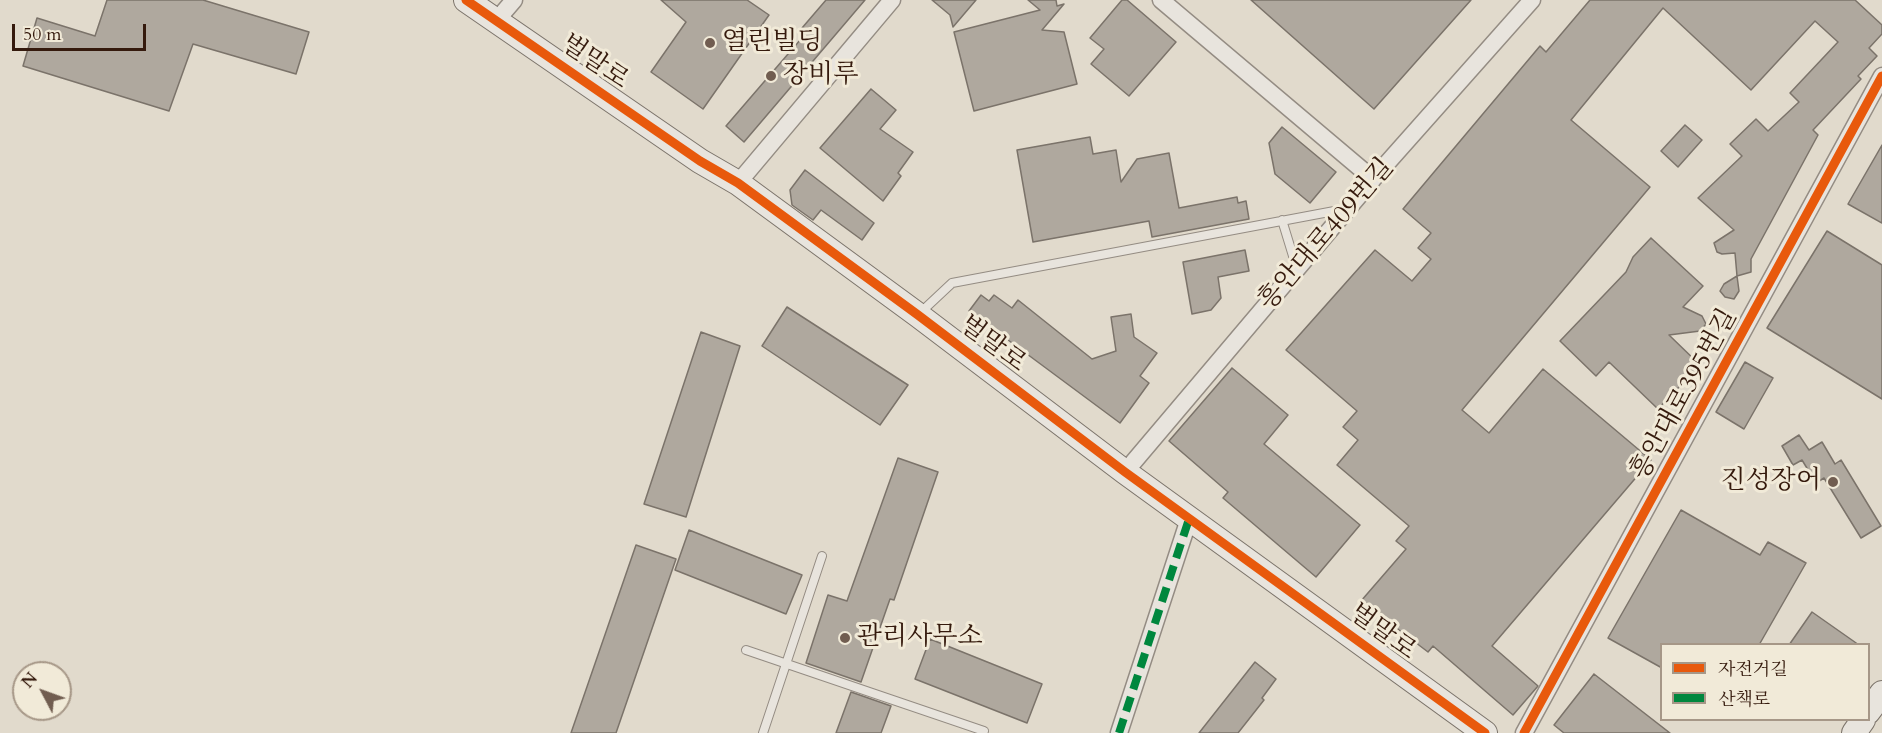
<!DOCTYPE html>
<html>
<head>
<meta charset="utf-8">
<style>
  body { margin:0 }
  #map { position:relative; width:1882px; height:733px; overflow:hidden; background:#e1dacc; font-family:Cardo,"Noto Serif KR",serif }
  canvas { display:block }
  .legend { position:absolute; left:1660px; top:643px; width:210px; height:78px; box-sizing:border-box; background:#f1ead8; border:2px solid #a69787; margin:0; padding:8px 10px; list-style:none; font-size:18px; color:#351a0d }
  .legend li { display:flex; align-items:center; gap:12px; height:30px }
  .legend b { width:30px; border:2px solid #a69787 }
  .north { position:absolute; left:12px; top:661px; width:60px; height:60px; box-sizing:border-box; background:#f1ead8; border:2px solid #a69787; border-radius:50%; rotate:311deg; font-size:16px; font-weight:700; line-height:24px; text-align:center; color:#351a0d }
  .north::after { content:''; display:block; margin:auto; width:21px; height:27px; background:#715d50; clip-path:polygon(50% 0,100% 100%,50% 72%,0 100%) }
  .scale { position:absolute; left:12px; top:24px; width:134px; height:27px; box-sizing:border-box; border:3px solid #351a0d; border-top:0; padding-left:8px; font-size:18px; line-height:21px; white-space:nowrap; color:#351a0d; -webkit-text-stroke:4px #f1ead8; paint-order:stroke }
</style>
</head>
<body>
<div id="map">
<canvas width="1882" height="733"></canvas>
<ul class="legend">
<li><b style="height:8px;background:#e8590c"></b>자전거길</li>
<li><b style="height:8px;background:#00873e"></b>산책로</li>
</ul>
<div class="north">N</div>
<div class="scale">50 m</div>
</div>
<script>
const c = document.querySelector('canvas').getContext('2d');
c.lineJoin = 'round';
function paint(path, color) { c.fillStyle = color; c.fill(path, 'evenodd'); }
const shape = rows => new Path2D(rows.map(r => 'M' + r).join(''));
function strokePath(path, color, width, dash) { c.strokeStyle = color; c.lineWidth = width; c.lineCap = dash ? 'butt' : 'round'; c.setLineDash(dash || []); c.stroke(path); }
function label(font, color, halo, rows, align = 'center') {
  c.font = font + ' Cardo,"Noto Serif KR",serif'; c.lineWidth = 6; c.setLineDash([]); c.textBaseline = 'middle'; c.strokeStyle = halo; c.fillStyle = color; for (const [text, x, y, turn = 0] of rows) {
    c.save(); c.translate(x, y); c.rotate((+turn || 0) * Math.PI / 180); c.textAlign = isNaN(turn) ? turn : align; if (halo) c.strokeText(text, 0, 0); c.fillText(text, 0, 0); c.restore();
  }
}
const building = shape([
  [107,0,203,0,309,32,296,74,193,44,169,111,23,66,37,18,95,36,107,0],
  [661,0,747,0,769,15,703,109,651,72,686,22,661,0],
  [826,0,865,0,744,142,726,126,807,32,802,28,826,0],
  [932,0,976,0,953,27,950,15,932,0],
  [1028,0,1056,0,1057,6,1064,4,1042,30,1064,32,1077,84,974,111,954,32,1040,10,1028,0],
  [1122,0,1127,0,1176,42,1129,96,1091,64,1104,49,1090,38,1122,0],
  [1251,0,1471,0,1374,109,1251,0],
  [1590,0,1855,0,1882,25,1882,34,1869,48,1877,56,1858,76,1861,79,1813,130,1818,135,1751,259,1751,272,1737,276,1739,291,1734,299,1725,297,1720,291,1724,284,1737,276,1735,253,1722,254,1717,252,1714,243,1734,230,1698,198,1742,156,1730,144,1756,119,1768,131,1799,102,1790,93,1838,42,1815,21,1751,90,1663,8,1571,120,1650,187,1462,410,1489,433,1543,369,1651,460,1492,646,1538,686,1513,715,1433,646,1428,652,1361,601,1406,549,1396,541,1409,526,1337,465,1358,440,1343,427,1357,411,1286,350,1375,250,1412,281,1431,259,1418,248,1431,233,1403,209,1540,46,1546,52,1590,0],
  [871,89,896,110,880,129,913,152,898,173,901,176,883,201,820,148,871,89],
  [1685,125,1702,140,1678,167,1661,151,1685,125],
  [1282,127,1336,172,1310,203,1275,174,1269,143,1282,127],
  [1090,137,1093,154,1116,150,1121,182,1137,159,1169,153,1179,208,1237,197,1238,203,1246,201,1249,219,1152,237,1149,221,1033,242,1017,150,1090,137],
  [1882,145,1882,223,1848,204,1882,145],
  [805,170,874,223,862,240,821,210,813,220,792,205,790,190,805,170],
  [1827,231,1882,265,1882,399,1767,328,1827,231],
  [1651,238,1703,286,1683,307,1702,316,1706,324,1700,331,1669,335,1700,365,1658,409,1609,362,1596,376,1560,341,1626,272,1633,257,1651,238],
  [1245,250,1249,271,1218,277,1221,298,1211,310,1192,314,1183,262,1245,250],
  [981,295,989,301,994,295,1012,308,1018,300,1092,359,1116,351,1111,317,1131,314,1134,337,1157,353,1140,376,1149,383,1120,423,969,311,981,295],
  [787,307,908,385,880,425,762,346,787,307],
  [701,332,740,346,686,517,644,504,701,332],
  [1745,362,1773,378,1744,429,1716,412,1745,362],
  [1232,368,1288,415,1264,444,1360,525,1316,577,1223,498,1228,492,1169,441,1232,368],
  [1799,435,1809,450,1822,442,1835,464,1841,460,1881,526,1861,538,1824,478,1816,483,1802,460,1793,465,1782,446,1799,435],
  [898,458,938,472,894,600,890,599,861,682,806,663,828,595,847,601,898,458],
  [1681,510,1760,555,1768,542,1806,563,1759,645,1662,645,1662,668,1608,638,1681,510],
  [689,530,802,575,786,614,675,570,689,530],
  [636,545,676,559,616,733,571,733,636,545],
  [1812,612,1859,645,1789,645,1812,612],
  [930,639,1042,684,1027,723,915,679,930,639],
  [1255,662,1276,679,1262,698,1264,700,1238,733,1199,733,1255,662],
  [1594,674,1670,733,1564,733,1554,725,1594,674],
  [851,692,891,706,881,733,836,733,851,692]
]);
const lane = shape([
  [1282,220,1297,269],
  [920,313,952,283,1345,209],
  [746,650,984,731],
  [763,733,822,556]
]);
const street = shape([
  [1161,0,1373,179],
  [496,21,514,0],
  [738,183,892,0],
  [1125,472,1373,179,1532,0],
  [1119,733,1189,519],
  [1524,733,1882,76]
]);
const secondary = shape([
  [466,0,700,161,738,183,918,315,1125,472,1485,733],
  [1868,712,1882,693],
  [1854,733,1863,720]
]);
const quiet = shape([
  [1119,733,1189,519]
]);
const cycleway = shape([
  [466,0,700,161,738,183,918,315,1125,472,1485,733],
  [1524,733,1882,76]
]);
const markers = [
  [710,43,6,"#715d50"],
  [771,76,6,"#715d50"],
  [1833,482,6,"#715d50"],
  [845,638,6,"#715d50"]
];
const poiNames = [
  ["열린빌딩",722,43],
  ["장비루",783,76],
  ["진성장어",1821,482,"right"],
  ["관리사무소",857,638]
];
const streetNames = [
  ["벌말로",594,63,34],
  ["흥안대로409번길",1327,235,-49],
  ["벌말로",992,345,37],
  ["흥안대로395번길",1685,395,-61],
  ["벌말로",1382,633,36]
];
paint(building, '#afa89e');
strokePath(building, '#7b736a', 1.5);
strokePath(lane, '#948c83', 10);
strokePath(street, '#948c83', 19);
strokePath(secondary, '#7b736a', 26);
strokePath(lane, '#e8e4dd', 8);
strokePath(street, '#e8e4dd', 16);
strokePath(secondary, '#e8e4dd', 24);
strokePath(quiet, '#00873e', 8, [15, 8]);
strokePath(cycleway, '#e8590c', 9);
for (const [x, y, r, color] of markers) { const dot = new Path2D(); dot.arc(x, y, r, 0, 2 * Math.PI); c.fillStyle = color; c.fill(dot); strokePath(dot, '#f1ead8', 2); }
label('26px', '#351a0d', '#f1ead8', poiNames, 'left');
label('26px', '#351a0d', '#f1ead8', streetNames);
</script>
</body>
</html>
